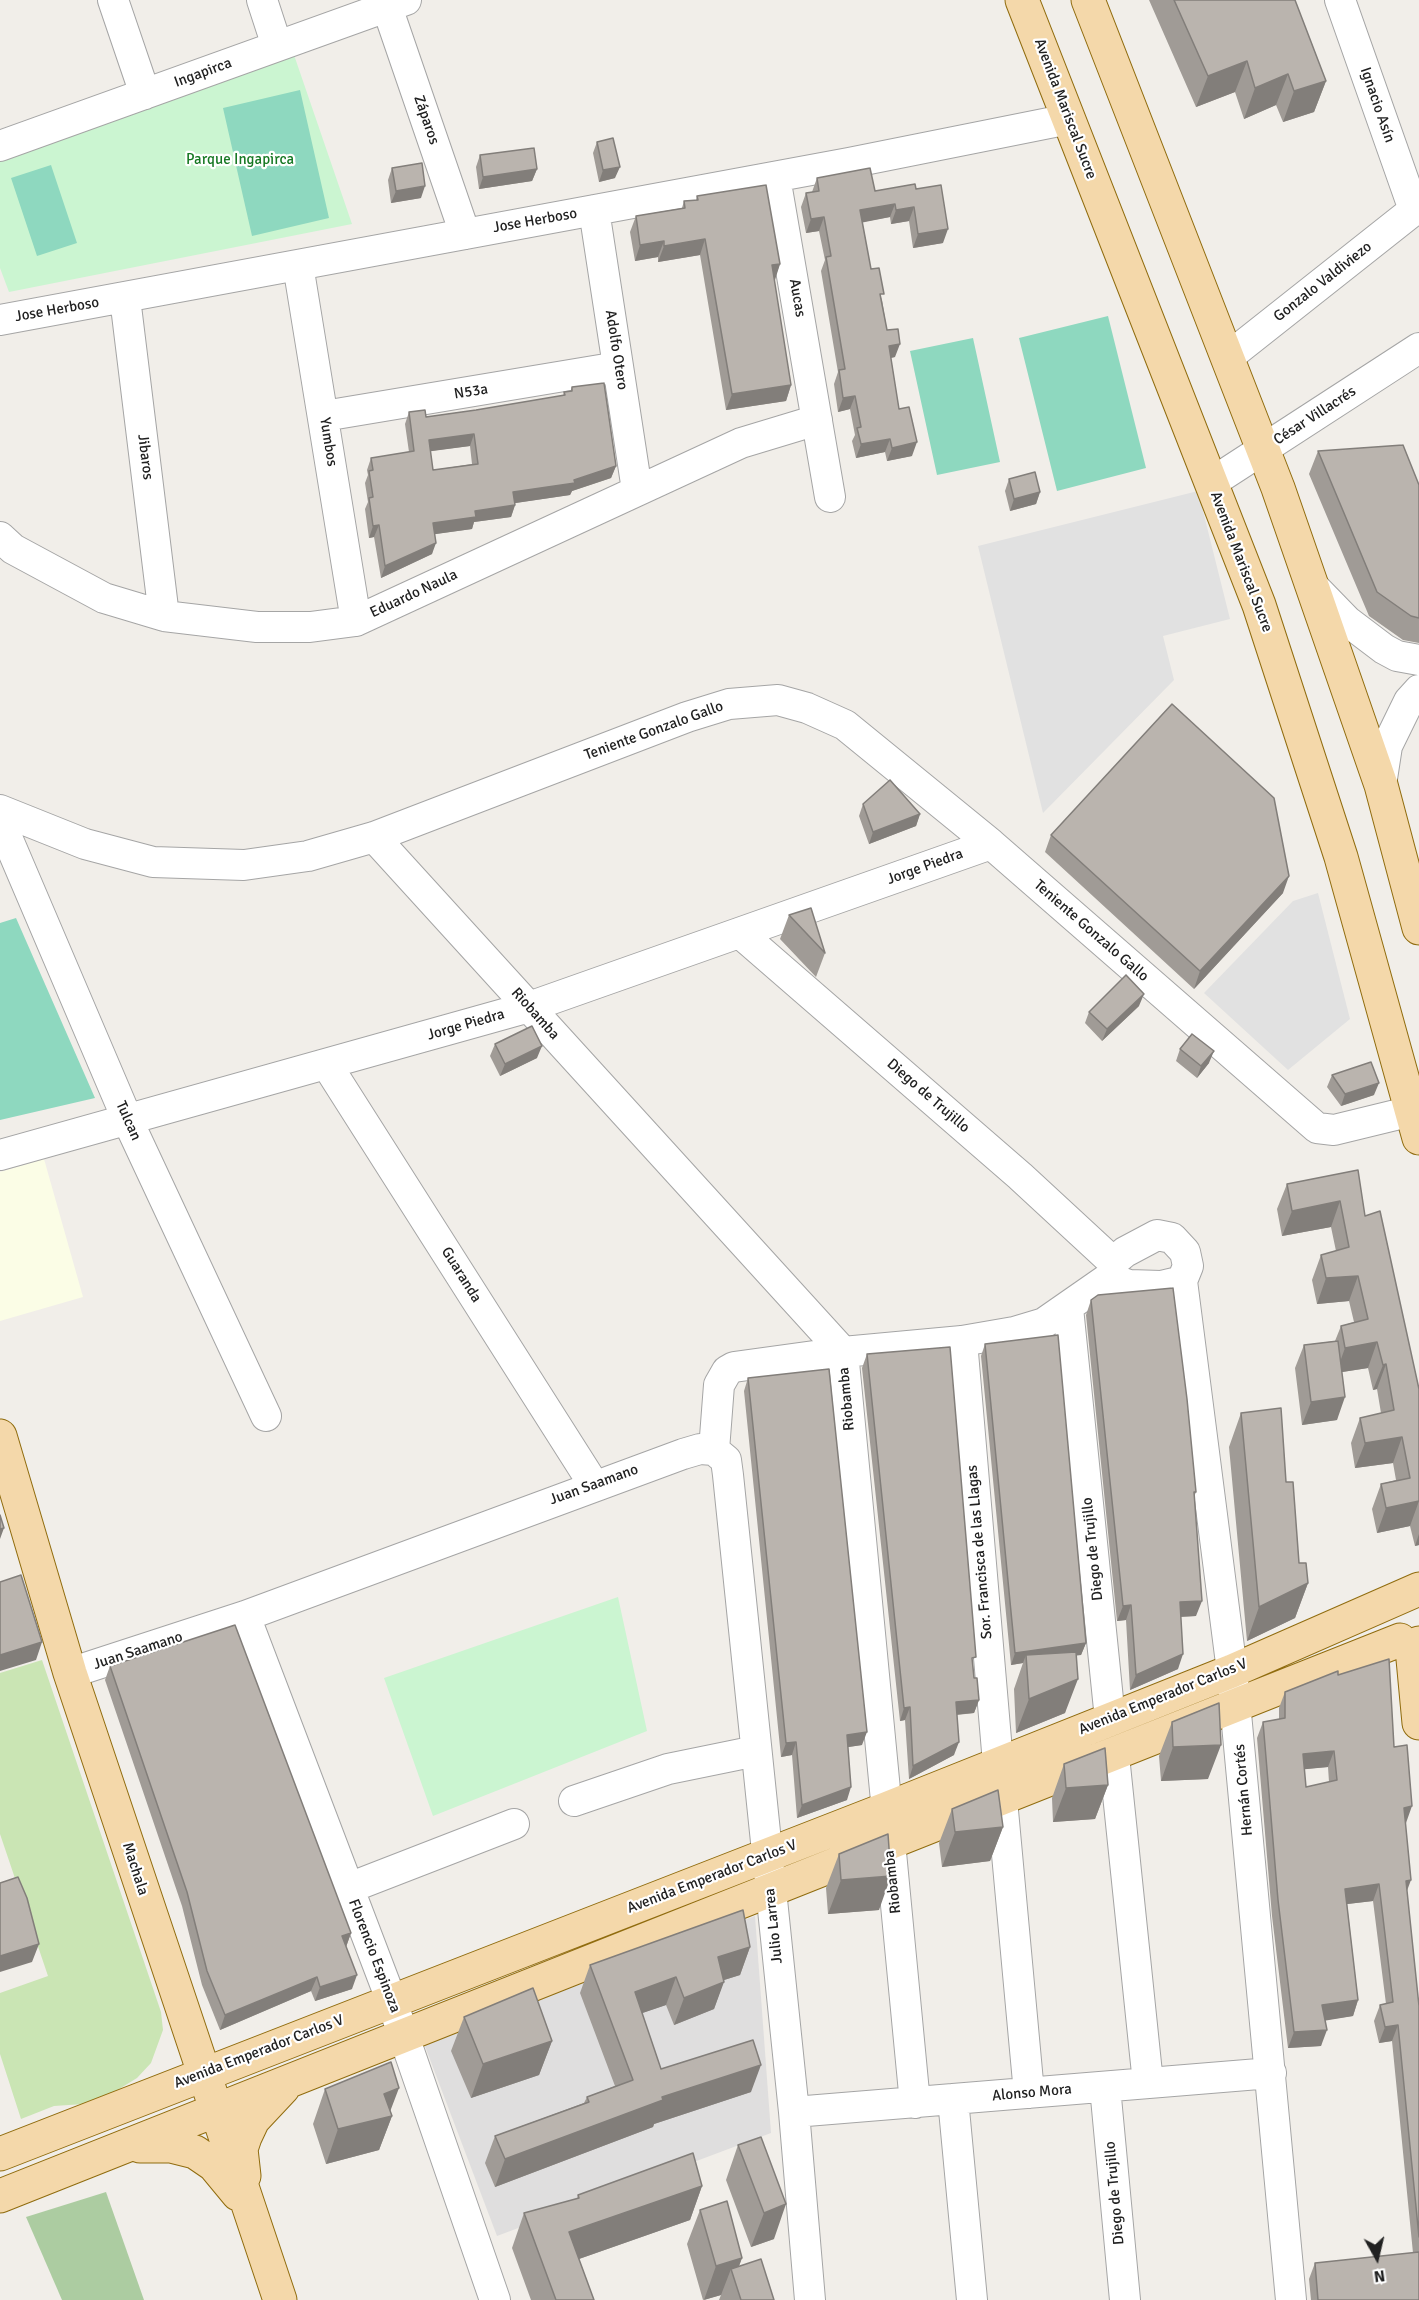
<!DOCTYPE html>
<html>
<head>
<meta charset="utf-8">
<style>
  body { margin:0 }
  #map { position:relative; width:1419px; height:2300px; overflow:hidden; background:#f1eee9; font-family:Signika,sans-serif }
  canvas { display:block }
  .north { position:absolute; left:1347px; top:2228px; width:60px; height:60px; -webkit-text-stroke:4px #fff; paint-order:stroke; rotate:172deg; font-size:16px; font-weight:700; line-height:24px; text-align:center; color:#212121 }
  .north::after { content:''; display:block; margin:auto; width:21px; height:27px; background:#212121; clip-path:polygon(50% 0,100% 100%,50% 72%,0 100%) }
</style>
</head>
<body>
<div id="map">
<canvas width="1419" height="2300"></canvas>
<div class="north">N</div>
</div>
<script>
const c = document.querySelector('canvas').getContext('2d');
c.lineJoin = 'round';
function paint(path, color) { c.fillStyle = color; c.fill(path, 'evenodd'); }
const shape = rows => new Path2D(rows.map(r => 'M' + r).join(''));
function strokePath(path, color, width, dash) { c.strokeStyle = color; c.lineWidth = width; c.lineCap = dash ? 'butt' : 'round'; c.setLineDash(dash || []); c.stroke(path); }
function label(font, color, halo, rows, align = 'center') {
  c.font = font + ' Signika,sans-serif'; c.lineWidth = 4.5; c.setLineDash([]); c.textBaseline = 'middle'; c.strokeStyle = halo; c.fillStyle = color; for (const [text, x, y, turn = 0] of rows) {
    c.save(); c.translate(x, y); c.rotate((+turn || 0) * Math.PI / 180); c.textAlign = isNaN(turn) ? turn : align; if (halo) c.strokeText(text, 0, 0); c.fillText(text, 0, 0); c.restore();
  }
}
const residential = shape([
  [755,1916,771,2133,497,2236,423,2041]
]);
const education = shape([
  [44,1159,83,1297,0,1321,0,1172]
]);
const grass = shape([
  [42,1660,161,2012,163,2030,151,2063,137,2078,111,2094,84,2104,54,2106,21,2119,0,2054,0,1993,48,1976,0,1834,0,1673]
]);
const forest = shape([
  [106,2192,144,2300,62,2300,26,2217]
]);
const park = shape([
  [293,52,352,224,9,292,0,268,0,154],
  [618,1597,647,1731,433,1816,384,1678]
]);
const pitch = shape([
  [300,90,329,218,252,236,223,108],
  [51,165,77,243,37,256,11,178],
  [1108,316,1146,468,1057,491,1019,338],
  [973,338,1000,462,937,475,910,351],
  [16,918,95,1098,0,1120,0,923]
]);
const parking = shape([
  [1198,491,1230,619,1163,636,1174,680,1043,813,978,546],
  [1318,893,1350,1019,1288,1070,1204,993,1293,901]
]);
const minor = shape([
  [113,0,145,94],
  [262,0,277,46],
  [1340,0,1414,210],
  [387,7,465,234],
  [0,146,406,0],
  [775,177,830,497],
  [594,210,637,490],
  [298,265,356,621],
  [125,298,164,616],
  [0,320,849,163,1069,119],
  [1227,358,1419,206],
  [324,416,618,367],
  [1211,483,1419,348],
  [0,537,13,549,104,598,164,616,257,627,310,627,356,621,741,443,817,420],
  [1310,583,1347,621,1384,649,1397,656,1419,660],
  [1381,785,1387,746,1409,701,1419,690],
  [0,810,85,844,153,862,244,865,308,856,374,837,687,717,729,704,778,700,807,708,845,725,991,844,1317,1128,1334,1130,1412,1111],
  [0,821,128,1121,266,1416],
  [374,837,843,1352,915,2103],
  [741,934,1020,1176,1113,1262],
  [327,1065,594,1485],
  [0,1155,529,1007,991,844],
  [1113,1262,1125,1252,1157,1235,1172,1238,1185,1252,1188,1266,1182,1281,1232,1671,1291,2300],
  [1113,1262,1113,1275,1120,1282,1129,1285,1161,1286,1182,1281],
  [1068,1308,1110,1719],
  [962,1341,998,1763],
  [714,1450,726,1460,728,1475,794,2112,810,2300],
  [714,1450,719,1385,727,1371,734,1367,843,1352,962,1341,1014,1332,1044,1323,1113,1275],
  [245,1616,392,2002,495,2300],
  [70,1673,245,1616,683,1454,700,1449,714,1450],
  [1114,1756,1148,2083],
  [1002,1800,1029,2093],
  [574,1801,668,1769,756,1751],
  [349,1888,514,1824],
  [1105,2087,1125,2300],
  [953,2099,972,2300],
  [794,2112,1271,2073]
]);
const major = shape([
  [1022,0,1259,605,1341,857,1419,1138],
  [1088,0,1278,488,1381,785,1419,928],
  [0,1436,70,1673,280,2300],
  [1419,1643,1413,1659,1419,1723],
  [140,2146,171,2146,195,2152,214,2165,238,2194],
  [0,2154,886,1809,1232,1671,1419,1589],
  [244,2176,241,2149,245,2137,253,2120,283,2088],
  [0,2196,1400,1640]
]);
const wall = shape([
  [1149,0,1295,0,1326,81,1314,112,1283,122,1276,105,1244,119,1235,92,1196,107],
  [597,142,615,178,599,182,593,153],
  [480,155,537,169,532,181,479,189,476,167],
  [392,168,421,198,391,203,388,180],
  [817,178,875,191,916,189,943,243,913,248,909,221,891,224,890,217,862,222,871,269,882,300,887,330,895,357,891,358,899,409,912,456,887,461,885,452,856,458,852,441,855,435,850,409,838,412,834,384,838,372,821,271,825,260,819,231,806,233,801,207,806,193,812,192],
  [697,196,780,264,774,280,791,385,786,401,726,410,700,255,658,262,658,257,635,261,630,232,636,216,682,208,684,201,696,200],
  [572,387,616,466,611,478,572,491,570,495,515,503,515,505,511,517,474,522,472,529,435,534,432,554,381,578,374,537,369,538,365,509,368,502,365,483,368,475,367,470,371,458,409,452,405,424,409,412,426,417,476,410,563,396,564,392,570,392],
  [470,446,472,464,433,470,430,451],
  [1318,451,1419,485,1419,643,1403,640,1369,616,1309,474],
  [1009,479,1040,492,1036,504,1010,511,1005,491],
  [863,804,920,814,916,826,869,844,859,816],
  [1051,835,1283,893,1194,989,1045,852],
  [789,915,825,953,816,977,780,939],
  [1139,1006,1102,1041,1085,1023,1089,1012],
  [495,1044,537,1058,500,1076,490,1056],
  [1180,1049,1209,1063,1197,1078,1176,1061],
  [1332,1075,1374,1095,1341,1106,1327,1087],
  [1358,1170,1365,1216,1419,1389,1419,1545,1415,1546,1410,1526,1377,1533,1372,1509,1381,1484,1396,1480,1393,1463,1355,1468,1351,1443,1360,1418,1381,1413,1377,1389,1373,1390,1368,1368,1342,1372,1337,1420,1302,1425,1295,1368,1304,1345,1335,1341,1341,1326,1354,1322,1349,1301,1317,1304,1312,1280,1321,1255,1336,1251,1331,1227,1282,1236,1277,1209,1287,1184],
  [1091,1300,1196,1492,1194,1497,1196,1616,1181,1617,1178,1669,1130,1690,1126,1620,1117,1621,1086,1315],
  [985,1344,1086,1643,1081,1655,1076,1655,1065,1713,1016,1733,1014,1689,1023,1663,1011,1665,981,1356],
  [867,1354,973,1665,974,1678,979,1700,974,1713,957,1715,954,1755,909,1779,905,1720,900,1721,862,1368],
  [748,1378,862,1745,848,1747,847,1800,797,1818,792,1755,781,1757,744,1391],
  [1241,1413,1286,1482,1299,1563,1308,1583,1295,1618,1247,1641,1229,1447],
  [110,1666,351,1933,346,1947,352,1989,315,2001,311,1991,220,2030,202,1985,182,1906,105,1680],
  [1338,1675,1394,1747,1406,1823,1405,1823,1407,1891,1419,2006,1419,2300,1311,2300,1309,2279,1315,2263,1413,2253,1392,2041,1379,2043,1374,2021,1380,2005,1386,2004,1373,1901,1347,1904,1358,2000,1353,2016,1325,2020,1321,2046,1288,2048,1272,1916,1257,1738,1263,1722,1279,1719,1279,1708,1285,1692],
  [1328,1767,1329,1782,1306,1787,1304,1769],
  [1172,1722,1208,1779,1161,1781,1159,1756],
  [1064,1764,1108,1785,1095,1819,1053,1822,1052,1798],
  [952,1809,1003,1827,990,1861,942,1867,939,1843],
  [839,1854,879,1910,828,1914,826,1888],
  [750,1947,740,1975,724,1980,714,2009,674,2025,666,2005,642,2013,661,2069,751,2092,654,2124,653,2127,495,2187,485,2163,495,2136,584,2103,587,2097,615,2086,580,1993,590,1965],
  [464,2017,552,2041,539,2075,471,2098,451,2051],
  [325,2089,390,2112,392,2116,379,2150,326,2164,313,2124],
  [738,2145,774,2239,751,2247,726,2180],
  [702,2186,690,2220,579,2259,594,2300,531,2300,512,2248,524,2213,577,2199,578,2195],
  [700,2210,742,2258,739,2266,774,2300,719,2300,721,2295,703,2300,687,2244]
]);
const shadedWall = shape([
  [1247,61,1235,92,1196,107,1208,76],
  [1288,74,1276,105,1244,119,1255,88],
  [1326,81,1314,112,1283,122,1294,91],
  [620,167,615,178,599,182,603,170],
  [537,169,532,181,479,189,483,177],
  [425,186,421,198,391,203,396,191],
  [895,204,890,217,855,224,860,210],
  [914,207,909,221,891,224,896,210],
  [824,217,819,231,806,233,811,219],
  [948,229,943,243,913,248,918,234],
  [705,239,700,255,658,262,664,246],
  [664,241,658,257,635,261,640,245],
  [780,264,775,280,766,281,772,265],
  [900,344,895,357,884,359,889,346],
  [791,385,786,401,726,410,732,394],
  [855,396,850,409,838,412,843,398],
  [474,434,470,446,425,452,429,440],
  [890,439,885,452,856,458,861,444],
  [917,442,912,456,887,461,892,448],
  [616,466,611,478,572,491,570,495,509,504,513,492,574,480],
  [1040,492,1036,504,1010,511,1014,499],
  [515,505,511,517,474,522,472,529,429,535,433,523,475,511],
  [379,525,374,537,369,538,373,526],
  [436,543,432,554,381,578,385,566],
  [920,814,916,826,869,844,873,832],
  [1289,876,1283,893,1194,989,1200,971],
  [1144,994,1139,1006,1102,1041,1107,1029],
  [542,1046,537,1058,500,1076,505,1064],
  [1214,1051,1209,1063,1197,1078,1201,1066],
  [1379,1083,1374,1095,1341,1106,1345,1094],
  [1340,1201,1331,1227,1282,1236,1292,1211],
  [1358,1276,1349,1301,1317,1304,1326,1278],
  [1377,1342,1368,1368,1336,1373,1345,1348],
  [1386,1364,1377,1389,1373,1390,1383,1365],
  [1345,1397,1337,1420,1302,1425,1311,1402],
  [1402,1437,1393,1463,1355,1468,1365,1443],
  [1419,1501,1410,1526,1377,1533,1386,1508],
  [4,1528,0,1539,0,1529],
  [1419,1534,1419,1545,1415,1546],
  [1308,1583,1295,1618,1247,1641,1259,1607],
  [1202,1601,1196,1616,1174,1617,1180,1602],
  [1131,1605,1126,1620,1117,1621,1123,1606],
  [42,1642,36,1660,0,1671,0,1655],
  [1086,1643,1081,1655,1027,1662,1026,1655,1023,1663,1011,1665,1015,1653],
  [1183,1654,1178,1669,1130,1690,1136,1675],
  [1078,1679,1065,1713,1016,1733,1029,1699],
  [979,1700,974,1713,952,1715,956,1702],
  [910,1707,905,1720,900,1721,904,1708],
  [867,1732,862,1745,842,1748,847,1735],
  [796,1742,792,1755,781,1757,786,1743],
  [959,1742,954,1755,909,1779,913,1766],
  [1221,1745,1208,1779,1161,1781,1173,1747],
  [1334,1751,1328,1767,1297,1770,1303,1754],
  [1108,1785,1095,1819,1053,1822,1066,1788],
  [851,1787,847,1800,797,1818,802,1805],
  [1412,1806,1406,1823,1398,1824,1404,1808],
  [1003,1827,990,1861,942,1867,955,1832],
  [891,1876,879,1910,828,1914,841,1880],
  [1411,1880,1405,1896,1406,1881],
  [1379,1884,1373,1901,1339,1905,1345,1889],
  [351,1933,346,1947,342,1936],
  [39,1944,32,1962,0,1972,0,1956],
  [750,1947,740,1975,708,1985,718,1957],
  [357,1975,352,1989,315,2001,320,1987],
  [317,1977,311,1991,220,2030,225,2015],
  [676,1977,666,2005,625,2019,635,1992],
  [724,1982,714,2009,674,2025,684,1998],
  [1358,2000,1353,2016,1317,2022,1322,2005],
  [1398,2025,1392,2041,1379,2043,1385,2027],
  [1327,2030,1321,2046,1288,2048,1294,2032],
  [552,2041,539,2075,471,2098,483,2064],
  [761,2065,751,2092,654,2124,653,2127,495,2187,505,2159,662,2097],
  [399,2088,388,2117,392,2116,379,2150,326,2164,338,2129,384,2094],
  [702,2186,690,2220,556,2267,569,2232],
  [786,2204,774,2239,751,2247,764,2213],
  [742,2258,734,2279,731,2269,721,2295,704,2300,716,2266]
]);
const building = shape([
  [1174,0,1295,0,1326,81,1294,91,1288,74,1255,88,1247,61,1208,76,1174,0],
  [613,138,620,167,603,170,597,142,613,138],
  [534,148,537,169,483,177,480,155,534,148],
  [422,163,425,186,396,191,392,168,422,163],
  [870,168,875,191,915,184,916,189,941,185,948,229,918,234,914,207,896,210,895,204,860,210,871,269,879,268,884,294,880,294,887,330,898,329,900,344,889,346,899,409,909,407,917,442,892,448,890,439,861,444,857,428,861,427,855,396,843,398,839,370,845,369,826,257,831,256,824,217,811,219,806,193,819,191,817,178,870,168],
  [766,185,780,264,772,265,791,385,732,394,705,239,664,246,664,241,640,245,636,216,685,208,684,201,698,200,697,196,766,185],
  [604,383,616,466,574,480,575,483,513,492,515,505,475,511,476,517,433,523,436,543,385,566,379,525,373,526,369,498,373,497,369,471,373,470,371,458,414,451,409,412,425,410,426,417,476,410,565,395,564,392,572,391,572,387,604,383],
  [474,434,478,464,433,470,429,440,474,434],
  [1403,445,1419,485,1419,618,1411,616,1377,592,1318,451,1403,445],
  [1035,472,1040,492,1014,499,1009,479,1035,472],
  [1172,704,1274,798,1289,876,1200,971,1051,835,1172,704],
  [890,780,920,814,873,832,863,804,890,780],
  [811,908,825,953,789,915,811,908],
  [1126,975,1144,994,1107,1029,1089,1012,1126,975],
  [532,1026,542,1046,505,1064,495,1044,532,1026],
  [1192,1034,1214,1051,1201,1066,1180,1049,1192,1034],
  [1371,1062,1379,1083,1345,1094,1332,1075,1371,1062],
  [1358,1170,1365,1216,1380,1211,1419,1389,1419,1501,1386,1508,1381,1484,1410,1478,1402,1437,1365,1443,1360,1418,1394,1410,1386,1364,1383,1365,1377,1342,1345,1348,1341,1326,1368,1319,1358,1276,1326,1278,1321,1255,1349,1247,1340,1201,1292,1211,1287,1184,1358,1170],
  [1173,1288,1187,1399,1196,1492,1194,1492,1202,1601,1180,1602,1183,1654,1136,1675,1131,1605,1123,1606,1091,1300,1098,1295,1173,1288],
  [1058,1335,1086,1643,1015,1653,985,1344,1058,1335],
  [1338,1341,1345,1397,1311,1402,1304,1345,1338,1341],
  [950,1347,976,1657,972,1658,974,1678,977,1678,979,1700,956,1702,959,1742,913,1766,910,1707,904,1708,867,1354,950,1347],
  [829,1369,867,1732,847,1735,851,1787,802,1805,796,1742,786,1743,748,1378,829,1369],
  [1281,1408,1286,1482,1293,1482,1299,1563,1306,1563,1308,1583,1259,1607,1241,1413,1281,1408],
  [0,1515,4,1528,0,1529,0,1515],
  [21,1575,42,1642,0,1655,0,1582,21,1575],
  [235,1625,351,1933,342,1936,357,1975,320,1987,317,1977,225,2015,207,1971,187,1892,110,1666,235,1625],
  [1076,1652,1078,1679,1029,1699,1026,1655,1076,1652],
  [1389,1659,1394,1747,1407,1745,1412,1806,1404,1808,1411,1880,1406,1881,1419,2006,1419,2237,1398,2025,1385,2027,1380,2005,1393,2002,1379,1884,1345,1889,1358,2000,1322,2005,1327,2030,1294,2032,1278,1900,1263,1722,1285,1718,1285,1692,1338,1671,1338,1675,1389,1659],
  [1334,1751,1337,1780,1306,1787,1303,1754,1334,1751],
  [1219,1703,1221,1745,1173,1747,1172,1722,1219,1703],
  [1105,1748,1108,1785,1066,1788,1064,1764,1105,1748],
  [998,1790,1003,1827,955,1832,952,1809,998,1790],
  [888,1834,891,1876,841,1880,839,1854,888,1834],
  [18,1877,27,1898,39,1944,0,1956,0,1883,18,1877],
  [743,1910,750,1947,718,1957,724,1982,684,1998,676,1977,635,1992,661,2069,753,2040,761,2065,662,2097,663,2100,505,2159,495,2136,589,2102,587,2097,633,2080,590,1965,743,1910],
  [533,1988,552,2041,483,2064,464,2017,533,1988],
  [391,2062,399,2088,384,2094,392,2116,338,2129,325,2089,391,2062],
  [761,2137,786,2204,764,2213,738,2145,761,2137],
  [693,2153,702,2186,569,2232,594,2300,556,2300,524,2213,579,2198,578,2195,693,2153],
  [727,2201,742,2258,716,2266,700,2210,727,2201],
  [1419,2252,1419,2300,1318,2300,1315,2263,1419,2252],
  [761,2259,774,2300,741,2300,731,2269,761,2259]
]);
const streetNames = [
  ["Ingapirca",203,73,-20],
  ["Ignacio Asín",1377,105,71],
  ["Avenida Mariscal Sucre",1065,109,69],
  ["Záparos",426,120,71],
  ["Jose Herboso",535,221,-10],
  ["Gonzalo Valdiviezo",1323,282,-38],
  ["Aucas",797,298,80],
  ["Jose Herboso",57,310,-10],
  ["Adolfo Otero",616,350,81],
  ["N53a",471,392,-9],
  ["César Villacrés",1315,416,-33],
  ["Yumbos",328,442,81],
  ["Jibaros",145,457,83],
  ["Avenida Mariscal Sucre",1241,562,69],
  ["Eduardo Naula",414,594,-25],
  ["Teniente Gonzalo Gallo",654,731,-20],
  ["Jorge Piedra",925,867,-20],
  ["Teniente Gonzalo Gallo",1091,931,41],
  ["Riobamba",535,1014,48],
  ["Jorge Piedra",466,1025,-16],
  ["Diego de Trujillo",928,1096,41],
  ["Tulcan",128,1121,66],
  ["Guaranda",461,1275,58],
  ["Riobamba",847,1399,-95],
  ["Juan Saamano",594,1485,-20],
  ["Diego de Trujillo",1093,1549,-96],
  ["Sor. Francisca de las Llagas",980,1552,-95],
  ["Juan Saamano",138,1651,-18],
  ["Avenida Emperador Carlos V",1163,1697,-22],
  ["Hernán Cortés",1244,1790,-95],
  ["Machala",135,1869,72],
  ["Avenida Emperador Carlos V",712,1877,-21],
  ["Riobamba",893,1882,-96],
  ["Julio Larrea",774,1926,-96],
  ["Florencio Espinoza",374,1956,69],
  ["Avenida Emperador Carlos V",259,2052,-21],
  ["Alonso Mora",1032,2093,-5],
  ["Diego de Trujillo",1115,2193,-95]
];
const parkNames = [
  ["Parque Ingapirca",240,160]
];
paint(residential, '#dfdede');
paint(education, '#fbfde6');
paint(grass, '#cae5b4');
paint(forest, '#accca1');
paint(park, '#cbf5d1');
paint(pitch, '#8ed8bf');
paint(parking, '#e1e1e1');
strokePath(minor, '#a5a5a5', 32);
strokePath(major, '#906c0e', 35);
strokePath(minor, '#fff', 30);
strokePath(major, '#f4d8aa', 33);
paint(wall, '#a09b96');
paint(shadedWall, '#827e7a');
paint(building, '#bab4ae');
strokePath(building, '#827e7a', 1.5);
label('15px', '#212121', '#fff', streetNames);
label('15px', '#167823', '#fff', parkNames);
</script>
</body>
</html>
